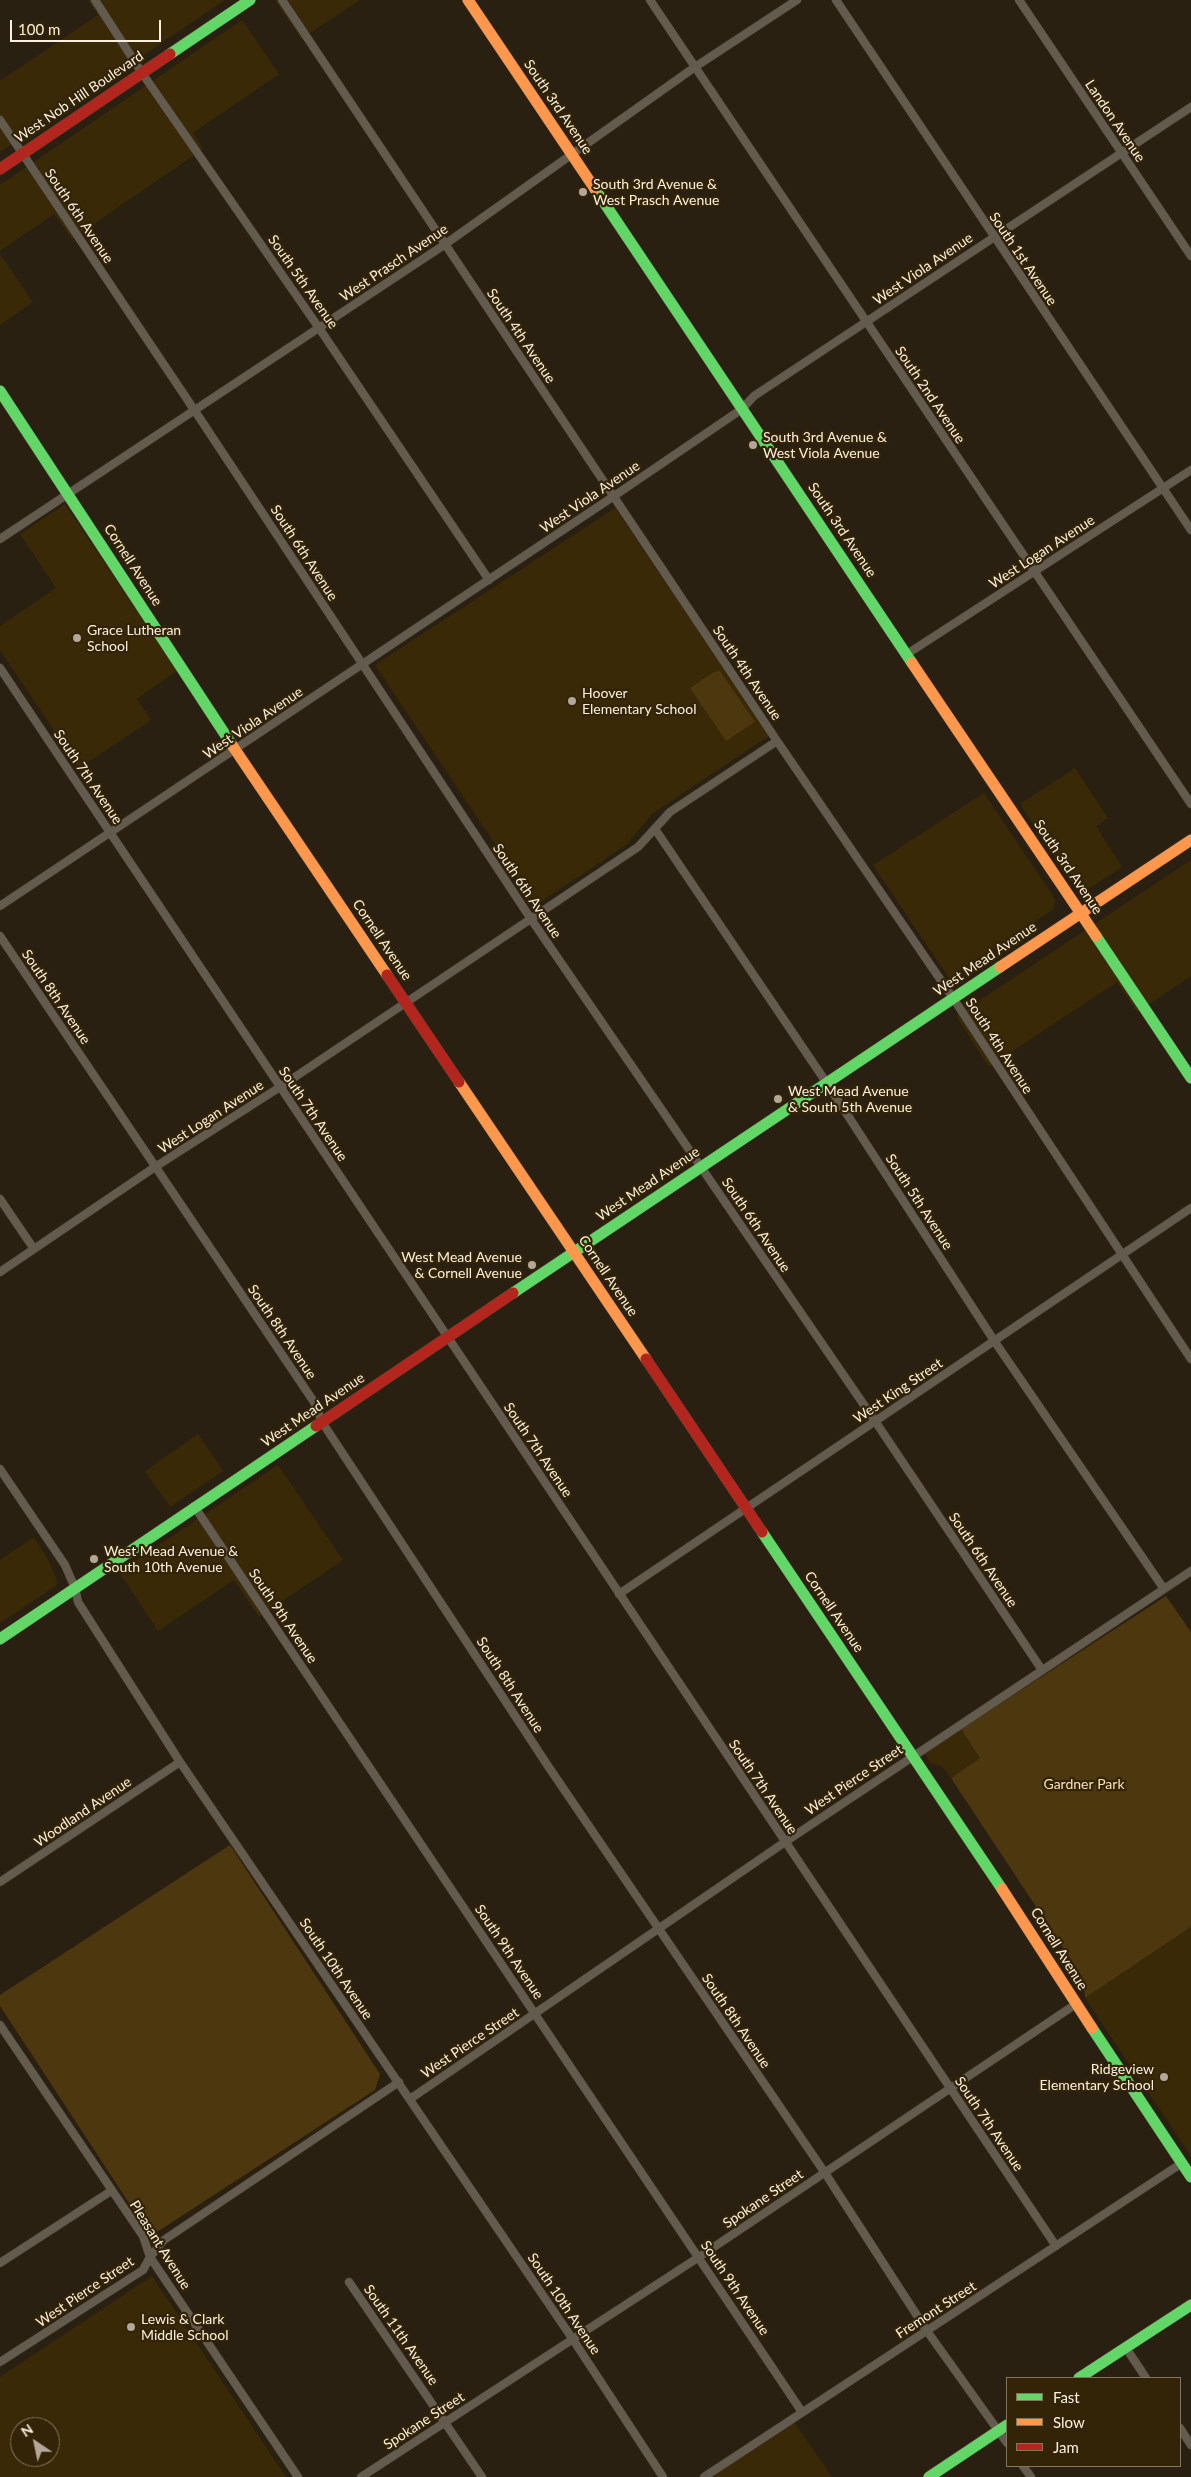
<!DOCTYPE html>
<html>
<head>
<meta charset="utf-8">
<style>
  body { margin:0 }
  #map { position:relative; width:1191px; height:2477px; overflow:hidden; background:#292011; font-family:Lato,sans-serif }
  canvas { display:block }
  .legend { position:absolute; left:1006px; top:2377px; width:175px; height:90px; box-sizing:border-box; background:#332407; border:1px solid #83765e; margin:0; padding:6px 9px; list-style:none; font-size:15px; color:#fbf0e0 }
  .legend li { display:flex; align-items:center; gap:10px; height:25px }
  .legend b { width:25px; border:1px solid #83765e }
  .north { position:absolute; left:10px; top:2417px; width:50px; height:50px; box-sizing:border-box; background:#332407; border:1px solid #83765e; border-radius:50%; rotate:326deg; font-size:14px; font-weight:700; line-height:20px; text-align:center; color:#fbf0e0 }
  .north::after { content:''; display:block; margin:auto; width:18px; height:22px; background:#b2a798; clip-path:polygon(50% 0,100% 100%,50% 72%,0 100%) }
  .scale { position:absolute; left:10px; top:20px; width:151px; height:22px; box-sizing:border-box; border:2px solid #fbf0e0; border-top:0; padding-left:6px; font-size:15px; line-height:18px; white-space:nowrap; color:#fbf0e0; -webkit-text-stroke:4px #332407; paint-order:stroke }
</style>
</head>
<body>
<div id="map">
<canvas width="1191" height="2477"></canvas>
<ul class="legend">
<li><b style="height:6px;background:#63d668"></b>Fast</li>
<li><b style="height:6px;background:#ff974d"></b>Slow</li>
<li><b style="height:6px;background:#b3261e"></b>Jam</li>
</ul>
<div class="north">N</div>
<div class="scale">100 m</div>
</div>
<script>
const c = document.querySelector('canvas').getContext('2d');
c.lineJoin = 'round';
function paint(path, color) { c.fillStyle = color; c.fill(path, 'evenodd'); }
const shape = rows => new Path2D(rows.map(r => 'M' + r).join(''));
function strokePath(path, color, width, dash) { c.strokeStyle = color; c.lineWidth = width; c.lineCap = dash ? 'butt' : 'round'; c.setLineDash(dash || []); c.stroke(path); }
function label(font, color, halo, rows, align = 'center') {
  c.font = font + ' Lato,sans-serif'; c.lineWidth = 4.5; c.setLineDash([]); c.textBaseline = 'middle'; c.strokeStyle = halo; c.fillStyle = color; for (const [text, x, y, turn = 0] of rows) {
    c.save(); c.translate(x, y); c.rotate((+turn || 0) * Math.PI / 180); c.textAlign = isNaN(turn) ? turn : align; if (halo) c.strokeText(text, 0, 0); c.fillText(text, 0, 0); c.restore();
  }
}
const built = shape([
  [88,0,225,0,0,152,0,81,98,15],
  [275,0,360,0,301,39],
  [242,20,279,74,193,133,203,149,72,239,54,214,0,251,0,185],
  [0,254,33,302,0,325],
  [65,504,177,671,137,699,151,720,79,768,0,650,0,626,56,588,20,534],
  [615,508,769,736,653,813,626,845,536,905,375,665],
  [1075,768,1108,818,1096,826,1122,867,1087,890,1075,887,1020,804],
  [984,793,1055,899,1054,909,949,978,873,865],
  [1191,860,1191,976,1137,1012,1117,982,989,1067,956,1016],
  [198,1434,223,1471,170,1507,145,1471],
  [278,1465,343,1560,259,1617,234,1580,158,1631,119,1572],
  [34,1537,49,1561,56,1578,57,1585,0,1623,0,1560],
  [961,1729,980,1758,951,1778,943,1767,930,1763,925,1754],
  [1191,1927,1191,2156,1085,1998],
  [152,2276,286,2477,0,2477,0,2377],
  [20,2427,50,2427,50,2457,20,2457],
  [790,2416,832,2477,700,2477]
]);
const green = shape([
  [720,671,755,722,726,741,690,688,714,672],
  [1166,1596,1191,1632,1191,1927,1085,1998,1083,1978,951,1778,980,1758,961,1729],
  [230,1845,380,2074,375,2090,154,2234,146,2229,0,2006,0,1995]
]);
const street = shape([
  [95,0,142,73,319,328,489,580],
  [282,0,777,741,953,998,1191,1359],
  [650,0,1191,804],
  [836,0,1191,530],
  [1019,0,1191,256],
  [0,120,195,411,531,919,875,1421,1042,1670],
  [0,539,444,245,695,67,797,0],
  [907,654,1191,470],
  [0,668,1056,2246],
  [655,829,826,1082,995,1342,1164,1589],
  [0,906,614,496,742,409,754,396,1191,107],
  [0,936,314,1402,322,1422,548,1766,825,2173,927,2331,1007,2443],
  [0,1199,34,1249],
  [0,1272,155,1167,280,1087,638,847,670,812,777,741],
  [0,1469,65,1565,75,1588,78,1602,180,1762,572,2338,663,2477],
  [194,1506,802,2412],
  [619,1594,1191,1208],
  [0,1882,180,1762],
  [0,2025,143,2236,150,2257,298,2477],
  [410,2099,785,1842,1191,1571],
  [0,2263,111,2191],
  [349,2282,482,2477],
  [1126,2348,1146,2378],
  [0,2362,143,2270,150,2257,164,2240,399,2082],
  [1180,2428,1191,2445],
  [1023,2466,1031,2477],
  [361,2477,699,2257,1076,2004],
  [704,2477,1182,2163]
]);
const fast = shape([
  [170,54,250,0],
  [595,189,912,663],
  [0,391,232,745],
  [1096,936,1191,1078],
  [513,1293,1000,967],
  [762,1532,1002,1889],
  [0,1639,316,1426],
  [1092,2028,1191,2177],
  [1079,2378,1191,2305],
  [929,2477,1007,2425]
]);
const slow = shape([
  [468,0,595,189],
  [912,663,1096,936],
  [232,745,387,975],
  [1000,967,1191,840],
  [459,1082,646,1359],
  [1002,1889,1092,2028]
]);
const jam = shape([
  [0,169,170,54],
  [387,975,459,1082],
  [646,1359,762,1532],
  [316,1426,513,1293]
]);
const markers = [
  [583,192,5,"#b2a798"],
  [753,445,5,"#b2a798"],
  [77,638,5,"#b2a798"],
  [572,701,5,"#b2a798"],
  [778,1099,5,"#b2a798"],
  [532,1265,5,"#b2a798"],
  [94,1559,5,"#b2a798"],
  [1164,2077,5,"#b2a798"],
  [131,2327,5,"#b2a798"]
];
const streetNames = [
  ["West Nob Hill Boulevard",79,97,-34],
  ["South 3rd Avenue",558,107,56],
  ["Landon Avenue",1115,121,56],
  ["South 6th Avenue",79,216,56],
  ["South 1st Avenue",1023,259,56],
  ["West Prasch Avenue",394,263,-34],
  ["West Viola Avenue",923,269,-34],
  ["South 5th Avenue",303,282,55],
  ["South 4th Avenue",521,336,56],
  ["South 2nd Avenue",930,395,56],
  ["West Viola Avenue",590,497,-34],
  ["South 3rd Avenue",842,530,56],
  ["West Logan Avenue",1042,552,-33],
  ["South 6th Avenue",304,553,57],
  ["Cornell Avenue",133,565,57],
  ["South 4th Avenue",747,673,56],
  ["West Viola Avenue",253,723,-34],
  ["South 7th Avenue",88,777,56],
  ["South 3rd Avenue",1068,867,56],
  ["South 6th Avenue",527,891,56],
  ["Cornell Avenue",382,940,56],
  ["West Mead Avenue",985,959,-34],
  ["South 8th Avenue",56,997,56],
  ["South 4th Avenue",999,1046,57],
  ["South 7th Avenue",313,1114,56],
  ["West Logan Avenue",211,1117,-33],
  ["West Mead Avenue",648,1184,-34],
  ["South 5th Avenue",919,1202,57],
  ["South 6th Avenue",756,1225,56],
  ["Cornell Avenue",608,1276,56],
  ["South 8th Avenue",282,1332,56],
  ["West King Street",898,1391,-34],
  ["West Mead Avenue",313,1410,-34],
  ["South 7th Avenue",538,1450,56],
  ["South 6th Avenue",983,1560,56],
  ["Cornell Avenue",834,1612,56],
  ["South 9th Avenue",283,1616,56],
  ["South 8th Avenue",510,1685,57],
  ["West Pierce Street",854,1780,-34],
  ["South 7th Avenue",763,1787,56],
  ["Woodland Avenue",83,1812,-34],
  ["Cornell Avenue",1059,1949,58],
  ["South 9th Avenue",509,1952,56],
  ["South 10th Avenue",336,1969,56],
  ["South 8th Avenue",736,2021,56],
  ["West Pierce Street",470,2043,-34],
  ["South 7th Avenue",989,2124,56],
  ["Spokane Street",763,2199,-34],
  ["Pleasant Avenue",160,2245,58],
  ["South 9th Avenue",735,2288,56],
  ["West Pierce Street",85,2292,-34],
  ["South 10th Avenue",564,2304,56],
  ["Fremont Street",936,2310,-33],
  ["South 11th Avenue",401,2335,55],
  ["Spokane Street",424,2421,-33]
];
const poiNames = [
  ["South 3rd Avenue &",593,184],
  ["West Prasch Avenue",593,200],
  ["South 3rd Avenue &",763,437],
  ["West Viola Avenue",763,453],
  ["Grace Lutheran",87,630],
  ["School",87,646],
  ["Hoover",582,693],
  ["Elementary School",582,709],
  ["West Mead Avenue",788,1091],
  ["& South 5th Avenue",788,1107],
  ["West Mead Avenue",522,1257,"right"],
  ["& Cornell Avenue",522,1273,"right"],
  ["West Mead Avenue &",104,1551],
  ["South 10th Avenue",104,1567],
  ["Ridgeview",1154,2069,"right"],
  ["Elementary School",1154,2085,"right"],
  ["Lewis & Clark",141,2319],
  ["Middle School",141,2335]
];
const parkNames = [
  ["Gardner Park",1084,1784]
];
paint(built, '#3a2906');
paint(green, '#4c370f');
strokePath(street, '#453c30', 9);
strokePath(fast, '#453c30', 12);
strokePath(slow, '#453c30', 12);
strokePath(jam, '#453c30', 12);
strokePath(street, '#635b4e', 8);
strokePath(fast, '#63d668', 11);
strokePath(slow, '#ff974d', 11);
strokePath(jam, '#b3261e', 11);
for (const [x, y, r, color] of markers) { const dot = new Path2D(); dot.arc(x, y, r, 0, 2 * Math.PI); c.fillStyle = color; c.fill(dot); strokePath(dot, '#332407', 2); }
label('14px', '#fbf0e0', '#332407', streetNames);
label('14px', '#fbf0e0', '#332407', poiNames, 'left');
label('14px', '#fae0b5', '#332407', parkNames);
</script>
</body>
</html>
